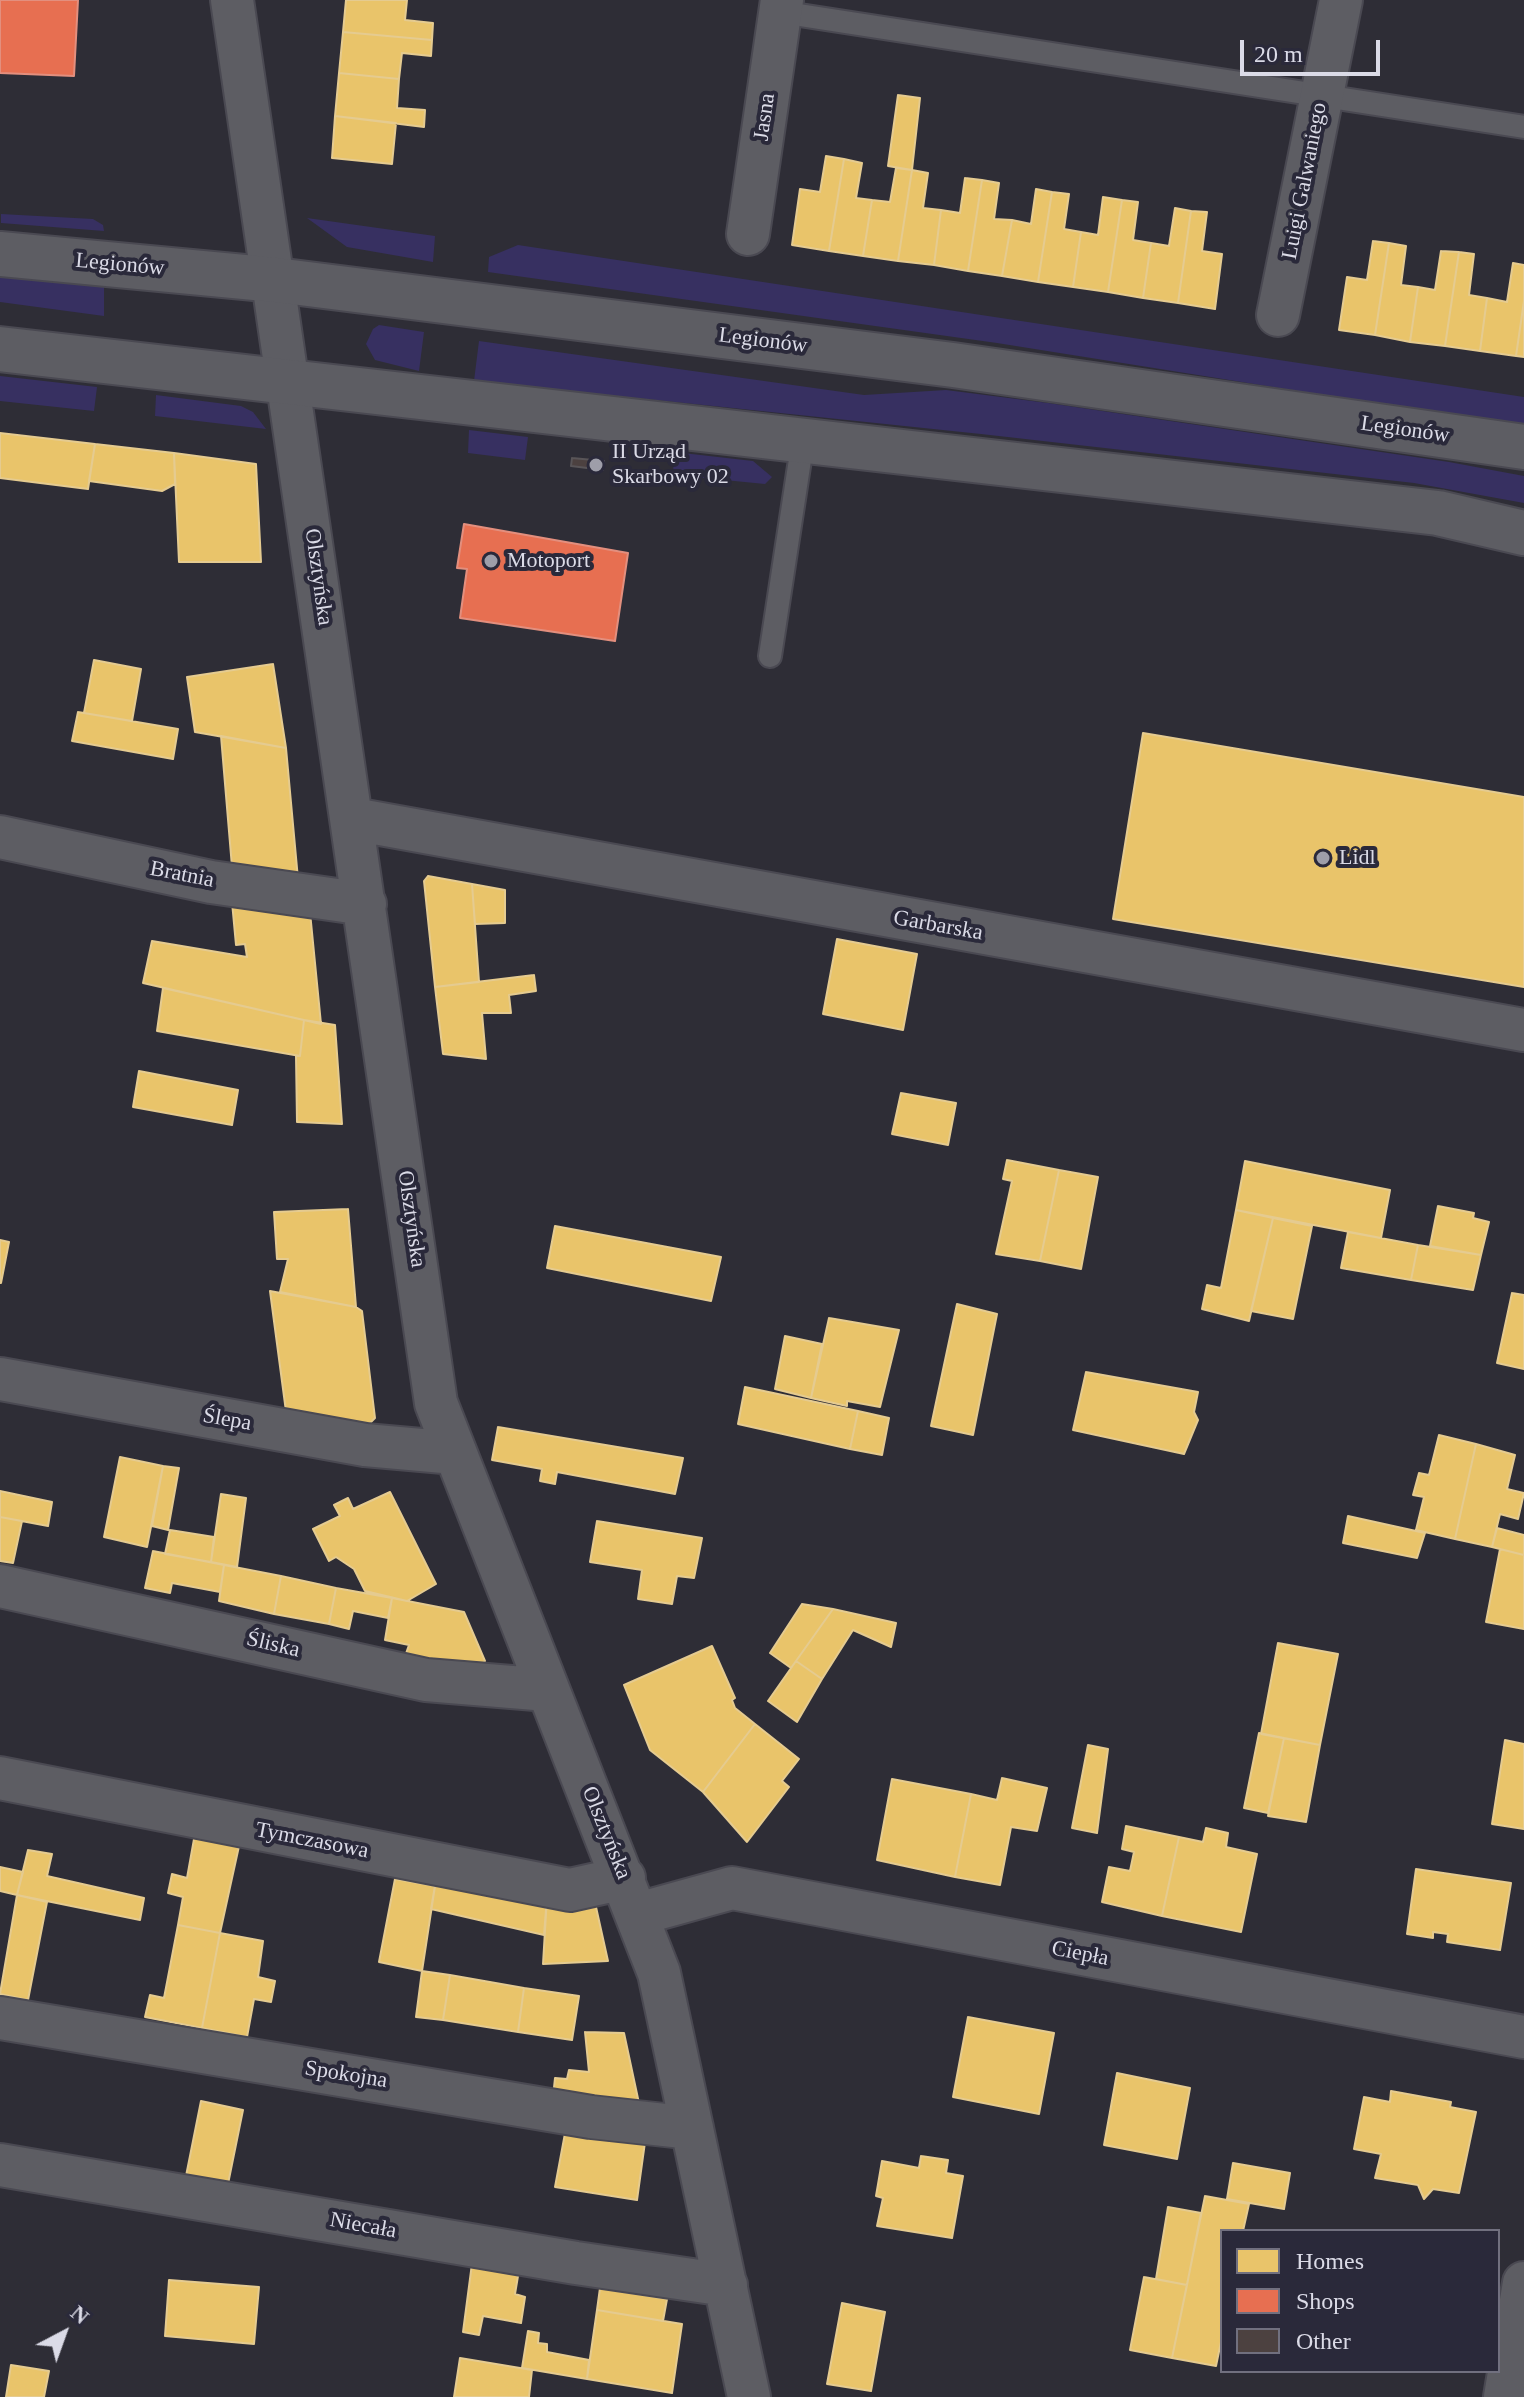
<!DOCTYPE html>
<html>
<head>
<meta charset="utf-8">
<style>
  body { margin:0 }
  #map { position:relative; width:1524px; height:2397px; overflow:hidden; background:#2e2d36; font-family:Georgia,serif }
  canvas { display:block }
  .legend { position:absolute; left:1220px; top:2229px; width:280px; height:144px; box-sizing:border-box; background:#2a293a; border:2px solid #71707f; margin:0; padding:10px 14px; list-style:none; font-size:24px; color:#dbdbe7 }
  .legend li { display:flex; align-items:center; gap:16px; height:40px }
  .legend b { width:40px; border:2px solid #71707f }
  .north { position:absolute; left:24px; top:2293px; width:80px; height:80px; -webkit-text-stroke:6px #2a293a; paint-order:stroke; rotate:41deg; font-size:22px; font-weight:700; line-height:32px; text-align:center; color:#dbdbe7 }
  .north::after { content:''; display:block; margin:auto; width:28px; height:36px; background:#dbdbe7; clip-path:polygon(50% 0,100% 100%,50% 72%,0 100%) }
  .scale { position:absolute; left:1240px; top:40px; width:140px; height:36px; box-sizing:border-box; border:4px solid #dbdbe7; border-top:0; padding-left:10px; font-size:24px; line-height:28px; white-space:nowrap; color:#dbdbe7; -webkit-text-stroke:6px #2a293a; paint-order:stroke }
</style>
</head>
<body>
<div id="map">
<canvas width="1524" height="2397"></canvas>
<ul class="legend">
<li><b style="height:22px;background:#e9c46a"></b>Homes</li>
<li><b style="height:22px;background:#e76f51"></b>Shops</li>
<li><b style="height:22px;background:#4c4140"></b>Other</li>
</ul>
<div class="north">N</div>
<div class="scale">20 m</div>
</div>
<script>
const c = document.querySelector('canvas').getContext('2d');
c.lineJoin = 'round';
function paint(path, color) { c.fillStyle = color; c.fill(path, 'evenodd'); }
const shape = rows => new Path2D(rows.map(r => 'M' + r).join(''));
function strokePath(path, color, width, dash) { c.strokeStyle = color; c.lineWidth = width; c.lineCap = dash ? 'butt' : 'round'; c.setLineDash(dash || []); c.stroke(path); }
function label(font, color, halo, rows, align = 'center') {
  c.font = font + ' Georgia,serif'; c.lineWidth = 8; c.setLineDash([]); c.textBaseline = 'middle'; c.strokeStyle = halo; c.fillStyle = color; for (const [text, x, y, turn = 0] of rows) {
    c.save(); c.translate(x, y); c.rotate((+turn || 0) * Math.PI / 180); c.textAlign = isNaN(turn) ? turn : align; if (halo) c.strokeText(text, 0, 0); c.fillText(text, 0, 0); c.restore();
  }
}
const green = shape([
  [1,214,93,219,103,225,104,231,1,223],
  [307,218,435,236,433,262,347,247],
  [518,245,1524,397,1524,427,997,343,488,272,489,257],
  [0,276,104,282,104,316,0,302],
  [379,325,424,332,419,371,375,360,366,344,373,329],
  [479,341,864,395,946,390,1048,403,1449,462,1524,476,1524,503,1414,483,981,434,474,381],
  [0,376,97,387,94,411,0,401],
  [156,395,241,406,253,412,266,429,155,416],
  [469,430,528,437,525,460,468,453],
  [674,452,753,461,772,477,765,484,673,475]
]);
const homes = shape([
  [346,0,407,0,405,20,433,23,432,40,343,32,346,0],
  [343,32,432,40,431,56,402,53,399,79,339,73,343,32],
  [339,73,399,79,397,108,425,110,424,127,335,116,339,73],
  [898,95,920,98,912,170,888,166,898,95],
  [335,116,396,123,392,164,332,158,335,116],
  [826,156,844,159,829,251,792,245,800,189,820,192,826,156],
  [844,159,862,163,856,198,872,200,863,256,829,251,844,159],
  [896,168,912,170,898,261,863,256,872,200,890,202,896,168],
  [912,170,928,173,923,208,941,210,934,265,898,261,912,170],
  [965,178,982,180,968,271,934,265,941,210,960,213,965,178],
  [982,180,999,183,994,219,1012,220,1002,276,968,271,982,180],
  [1036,189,1052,192,1038,282,1002,276,1012,220,1031,224,1036,189],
  [1052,192,1069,194,1064,229,1081,232,1073,287,1038,282,1052,192],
  [1103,197,1122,200,1108,292,1073,287,1081,232,1098,235,1103,197],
  [1122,200,1138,202,1133,240,1151,243,1143,298,1108,292,1122,200],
  [1175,208,1191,211,1178,303,1143,298,1151,243,1169,246,1175,208],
  [1191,211,1207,212,1202,251,1222,254,1215,309,1178,303,1191,211],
  [1373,241,1389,243,1375,335,1339,330,1347,277,1367,280,1373,241],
  [1389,243,1406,246,1401,285,1418,287,1410,342,1375,335,1389,243],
  [1441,251,1459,252,1445,346,1410,342,1418,287,1435,290,1441,251],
  [1459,252,1474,254,1469,295,1487,298,1480,351,1445,346,1459,252],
  [1513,263,1524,265,1524,301,1516,356,1480,351,1487,298,1507,302,1513,263],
  [1524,301,1524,357,1516,356,1524,301],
  [0,433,95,444,88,489,0,478,0,433],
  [95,444,174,453,175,484,162,491,89,481,95,444],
  [174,453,256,464,261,562,179,562,174,453],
  [94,660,141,669,132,721,84,713,94,660],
  [273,664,286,748,195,732,187,677,273,664],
  [78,712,178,729,173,759,72,741,78,712],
  [1143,733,1524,797,1524,987,1113,919,1143,733],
  [221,736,286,748,298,879,232,867,221,736],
  [428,876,472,884,479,982,435,987,424,881,428,876],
  [472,884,505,890,505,923,475,924,472,884],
  [232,902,310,912,321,1024,143,983,152,941,247,957,245,944,236,945,232,902],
  [837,939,917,954,903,1030,823,1014,837,939],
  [534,975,536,991,509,995,511,1013,482,1013,486,1059,443,1054,435,987,534,975],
  [163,988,304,1020,300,1056,157,1031,163,988],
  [304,1020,335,1025,342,1124,297,1122,296,1056,300,1056,304,1020],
  [139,1071,238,1090,232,1125,133,1107,139,1071],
  [901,1093,956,1103,948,1145,892,1134,901,1093],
  [1007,1160,1059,1170,1040,1261,996,1254,1012,1181,1003,1179,1007,1160],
  [1245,1161,1390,1190,1381,1238,1236,1210,1245,1161],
  [1059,1170,1098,1177,1081,1269,1040,1261,1059,1170],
  [1438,1206,1474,1213,1473,1218,1489,1222,1481,1255,1430,1246,1438,1206],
  [348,1209,356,1307,280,1292,288,1259,277,1259,274,1212,348,1209],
  [1236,1210,1273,1218,1249,1321,1202,1309,1207,1285,1221,1288,1236,1210],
  [1273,1218,1312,1226,1293,1319,1251,1311,1273,1218],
  [555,1226,721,1257,711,1301,547,1268,555,1226],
  [1348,1232,1418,1245,1411,1280,1341,1268,1348,1232],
  [0,1240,9,1242,1,1283,0,1283,0,1240],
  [1418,1245,1481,1255,1473,1290,1411,1280,1418,1245],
  [270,1291,356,1307,362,1311,375,1418,361,1432,287,1419,270,1291],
  [1512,1293,1524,1295,1524,1369,1497,1363,1512,1293],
  [957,1304,997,1314,973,1435,931,1426,957,1304],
  [829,1318,899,1330,880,1407,847,1401,847,1406,811,1398,829,1318],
  [785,1336,822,1344,811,1398,775,1389,785,1336],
  [1086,1372,1198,1392,1194,1412,1198,1420,1184,1454,1073,1430,1086,1372],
  [745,1387,858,1411,850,1449,738,1424,745,1387],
  [858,1411,889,1418,882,1455,850,1449,858,1411],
  [498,1427,683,1458,675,1494,557,1472,555,1484,540,1481,542,1469,492,1460,498,1427],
  [1439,1435,1476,1444,1455,1539,1416,1530,1424,1497,1413,1495,1419,1473,1429,1475,1439,1435],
  [1476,1444,1515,1455,1507,1489,1524,1493,1518,1519,1500,1514,1492,1547,1455,1539,1476,1444],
  [120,1457,163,1466,147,1547,104,1537,120,1457],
  [163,1466,179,1468,168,1530,152,1526,163,1466],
  [0,1491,52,1502,48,1526,0,1517,0,1491],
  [390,1492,436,1584,407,1601,365,1591,354,1569,336,1557,329,1561,313,1529,340,1516,334,1505,348,1498,353,1509,390,1492],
  [221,1494,246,1498,237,1567,211,1562,221,1494],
  [1348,1516,1425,1533,1417,1558,1343,1543,1348,1516],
  [0,1517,22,1521,13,1563,0,1561,0,1517],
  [597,1521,702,1538,694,1578,677,1576,672,1604,638,1599,642,1570,590,1562,597,1521],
  [1497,1528,1524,1535,1524,1555,1492,1547,1497,1528],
  [170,1530,214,1537,211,1562,165,1554,170,1530],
  [1500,1549,1524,1555,1524,1629,1486,1622,1500,1549],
  [153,1551,224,1565,220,1592,172,1583,170,1593,145,1588,153,1551],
  [224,1565,281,1576,274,1614,219,1601,224,1565],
  [281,1576,336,1588,329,1624,274,1614,281,1576],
  [336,1588,392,1598,388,1618,353,1611,349,1629,329,1624,336,1588],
  [392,1598,464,1612,485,1661,471,1671,404,1659,409,1645,385,1640,392,1598],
  [802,1604,833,1609,791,1668,770,1653,802,1604],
  [833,1609,896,1623,891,1647,853,1630,822,1679,796,1661,833,1609],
  [1278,1643,1338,1654,1320,1745,1261,1734,1278,1643],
  [712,1646,735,1698,732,1700,735,1708,755,1724,703,1792,650,1750,624,1685,712,1646],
  [796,1661,822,1679,797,1722,768,1701,796,1661],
  [755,1724,799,1759,782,1781,789,1787,747,1842,703,1792,755,1724],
  [1259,1733,1284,1738,1268,1813,1244,1808,1259,1733],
  [1284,1738,1320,1745,1306,1822,1268,1816,1284,1738],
  [1505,1740,1524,1744,1524,1829,1492,1824,1505,1740],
  [1088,1745,1108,1749,1097,1833,1072,1828,1088,1745],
  [1002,1778,1047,1788,1037,1831,1011,1827,1000,1885,955,1877,971,1794,997,1800,1002,1778],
  [892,1779,971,1794,955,1877,877,1860,892,1779],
  [1126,1826,1179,1837,1162,1916,1102,1902,1109,1867,1130,1871,1134,1852,1122,1849,1126,1826],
  [196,1828,241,1837,220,1933,178,1925,183,1897,168,1893,172,1874,187,1878,196,1828],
  [1206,1828,1228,1833,1226,1847,1257,1854,1241,1932,1162,1916,1179,1837,1203,1842,1206,1828],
  [28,1850,52,1854,47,1876,144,1898,140,1920,17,1895,28,1850],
  [0,1867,23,1872,17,1895,0,1891,0,1867],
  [1416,1869,1511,1883,1500,1950,1447,1942,1448,1934,1433,1932,1433,1938,1407,1934,1416,1869],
  [437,1874,547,1897,544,1935,431,1909,437,1874],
  [395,1879,435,1886,422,1971,379,1962,395,1879],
  [17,1895,47,1902,28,2000,0,1994,17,1895],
  [547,1897,596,1907,608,1961,543,1964,547,1897],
  [178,1925,220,1933,202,2028,145,2017,150,1995,164,1998,178,1925],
  [220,1933,263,1941,258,1977,275,1981,271,2002,254,1999,247,2037,202,2028,220,1933],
  [422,1971,450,1975,443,2020,416,2017,422,1971],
  [450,1975,524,1988,518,2032,443,2020,450,1975],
  [524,1988,579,1996,572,2040,518,2032,524,1988],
  [968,2017,1054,2033,1039,2114,953,2097,968,2017],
  [585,2032,624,2033,640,2108,553,2097,555,2078,567,2079,569,2070,589,2072,585,2032],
  [1117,2073,1190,2088,1177,2159,1104,2145,1117,2073],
  [1391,2091,1451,2102,1450,2107,1476,2112,1459,2193,1433,2189,1424,2199,1418,2185,1375,2178,1381,2154,1354,2149,1364,2097,1390,2102,1391,2091],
  [201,2101,243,2110,228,2184,186,2176,201,2101],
  [566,2128,645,2142,637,2200,555,2187,566,2128],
  [921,2156,948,2160,946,2173,963,2176,952,2238,877,2226,883,2198,876,2196,882,2161,919,2168,921,2156],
  [1233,2163,1290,2173,1284,2209,1227,2199,1233,2163],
  [1205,2196,1249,2204,1243,2231,1222,2231,1222,2337,1216,2366,1172,2358,1205,2196],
  [1168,2207,1201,2213,1187,2285,1156,2279,1168,2207],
  [473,2256,520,2264,515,2294,525,2297,521,2323,483,2316,479,2335,463,2332,473,2256],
  [1144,2277,1187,2285,1172,2358,1130,2350,1144,2277],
  [169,2280,259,2287,254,2344,165,2336,169,2280],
  [600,2288,667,2299,663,2321,597,2310,600,2288],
  [842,2303,885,2312,871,2391,827,2384,842,2303],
  [597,2310,682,2324,672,2393,587,2379,597,2310],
  [528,2331,539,2333,538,2343,547,2344,547,2352,589,2360,587,2379,522,2368,528,2331],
  [460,2358,532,2370,529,2397,454,2397,460,2358],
  [11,2365,49,2371,44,2397,6,2397,11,2365]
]);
const shops = shape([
  [0,0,78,0,74,76,0,73,0,0],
  [464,524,628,553,615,641,460,618,467,569,457,568,464,524]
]);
const building = shape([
  [572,458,604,461,603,470,571,466,572,458]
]);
const lane = shape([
  [780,12,1524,127],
  [770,656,803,440]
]);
const street = shape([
  [232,0,436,1403,659,1973,749,2397],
  [748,234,782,0],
  [1278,315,1341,0],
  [353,819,1524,1030],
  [0,837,211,882,365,904],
  [0,1379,365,1445,455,1453],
  [0,1586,426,1680,548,1690],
  [0,1778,570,1890,624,1878],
  [638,1914,732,1888,1524,2037],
  [0,2018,591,2117,692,2128],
  [0,2165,576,2263,726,2285],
  [1505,2397,1524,2283]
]);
const secondary = shape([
  [0,254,276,280,953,365,1524,447],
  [0,349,1438,513,1524,533]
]);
const markers = [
  [596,465,8,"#9e9ea9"],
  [491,561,8,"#9e9ea9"],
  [1323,858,8,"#9e9ea9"]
];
const streetNames = [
  ["Jasna",765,117,-82],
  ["Luigi Galwaniego",1305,181,-79],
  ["Legionów",120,265,5],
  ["Legionów",763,341,7],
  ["Legionów",1405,430,8],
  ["Olsztyńska",318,577,82],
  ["Bratnia",182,875,11],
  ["Garbarska",938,926,10],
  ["Olsztyńska",411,1219,82],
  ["Ślepa",227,1420,10],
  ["Śliska",273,1645,13],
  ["Olsztyńska",606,1833,68],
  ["Tymczasowa",312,1841,11],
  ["Ciepła",1080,1954,11],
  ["Spokojna",346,2075,9],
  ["Niecała",363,2226,10]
];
const poiNames = [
  ["II Urząd",612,452],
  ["Skarbowy 02",612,477],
  ["Motoport",507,561],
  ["Lidl",1339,858]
];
paint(green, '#373061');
paint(homes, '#e9c46a');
strokePath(homes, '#e5cb90', 2);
paint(shops, '#e76f51');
strokePath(shops, '#e38f7e', 2);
paint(building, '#4c4140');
strokePath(building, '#595558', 2);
strokePath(lane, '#4a4952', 26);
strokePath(street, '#4a4952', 46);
strokePath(secondary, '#4a4952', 48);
strokePath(lane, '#5d5d63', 22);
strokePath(street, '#5d5d63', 42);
strokePath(secondary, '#5d5d63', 44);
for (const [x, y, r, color] of markers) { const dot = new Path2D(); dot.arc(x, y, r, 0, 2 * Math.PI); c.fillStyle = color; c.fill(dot); strokePath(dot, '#2a293a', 3); }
label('22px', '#dbdbe7', '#2a293a', streetNames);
label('22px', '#dbdbe7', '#2a293a', poiNames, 'left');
</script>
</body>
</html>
